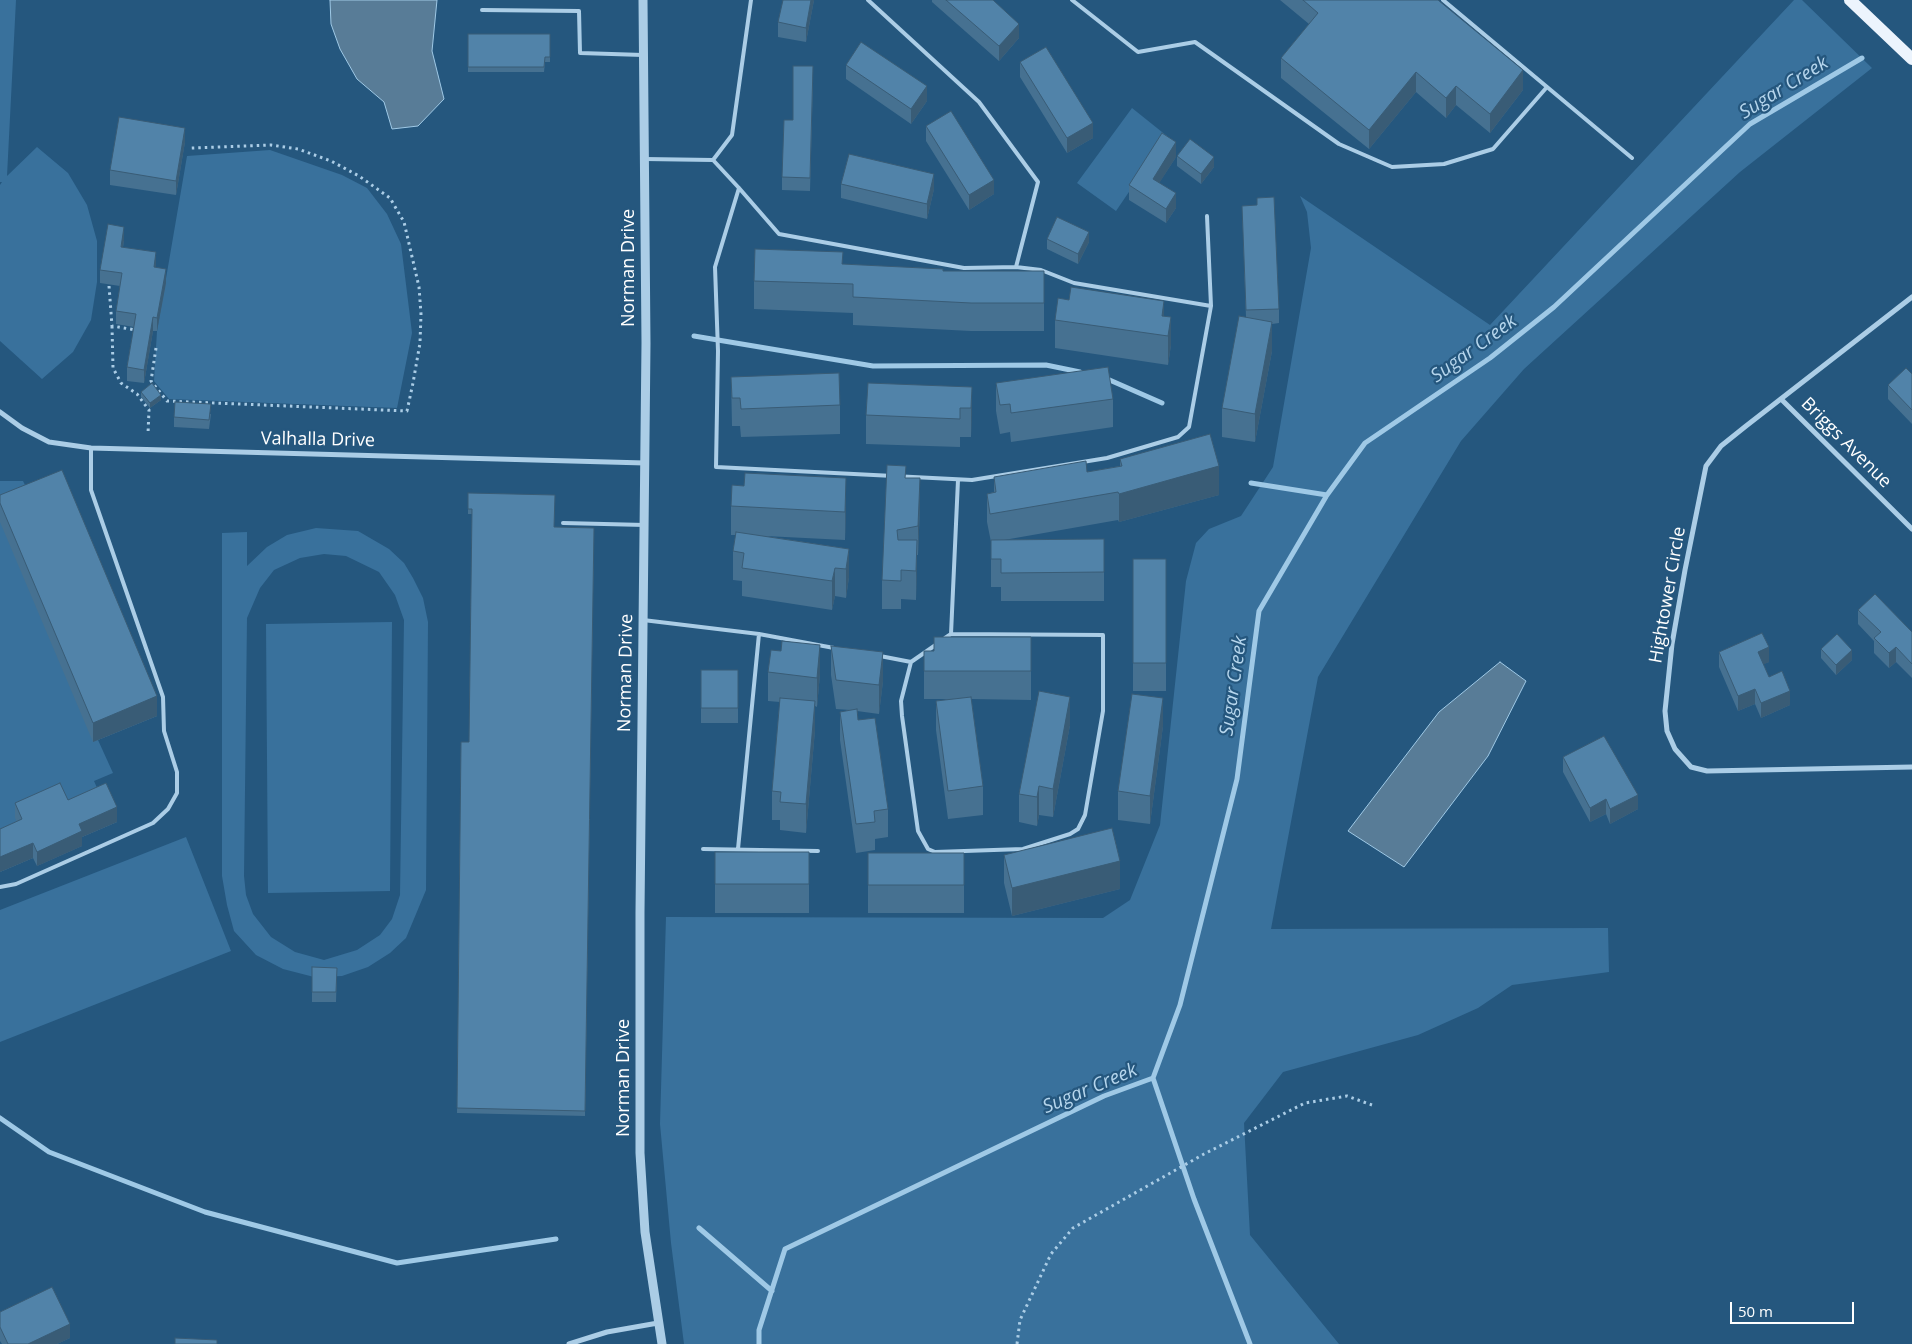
<!DOCTYPE html>
<html>
<head>
<meta charset="utf-8">
<style>
  body { margin:0 }
  #map { position:relative; width:1912px; height:1344px; overflow:hidden; background:#25577e; font-family:"Open Sans",sans-serif }
  canvas { display:block }
  .scale { position:absolute; left:1730px; top:1302px; width:124px; height:22px; box-sizing:border-box; border:2px solid #fff; border-top:0; padding-left:6px; font-size:15px; line-height:18px; white-space:nowrap; color:#fff; -webkit-text-stroke:4px #25577e; paint-order:stroke }
</style>
</head>
<body>
<div id="map">
<canvas width="1912" height="1344"></canvas>
<div class="scale">50 m</div>
</div>
<script>
const c = document.querySelector('canvas').getContext('2d');
c.lineJoin = 'round';
function paint(path, color) { c.fillStyle = color; c.fill(path, 'evenodd'); }
const shape = rows => new Path2D(rows.map(r => 'M' + r).join(''));
function strokePath(path, color, width, dash) { c.strokeStyle = color; c.lineWidth = width; c.lineCap = dash ? 'butt' : 'round'; c.setLineDash(dash || []); c.stroke(path); }
function label(font, color, halo, rows, align = 'center') {
  c.font = font + ' "Open Sans",sans-serif'; c.lineWidth = 4.5; c.setLineDash([]); c.textBaseline = 'middle'; c.strokeStyle = halo; c.fillStyle = color; for (const [text, x, y, turn = 0] of rows) {
    c.save(); c.translate(x, y); c.rotate((+turn || 0) * Math.PI / 180); c.textAlign = isNaN(turn) ? turn : align; if (halo) c.strokeText(text, 0, 0); c.fillText(text, 0, 0); c.restore();
  }
}
const green = shape([
  [0,0,16,0,7,176,37,147,68,173,87,205,97,241,97,282,91,320,73,352,42,379,0,341,0,185,2,182,0,182],
  [1794,0,1802,0,1872,68,1740,172,1524,369,1461,441,1318,677,1271,929,1608,928,1609,972,1512,985,1478,1008,1418,1035,1283,1072,1244,1123,1250,1235,1339,1344,684,1344,671,1243,660,1124,666,917,1103,918,1130,900,1160,825,1186,581,1196,543,1209,529,1241,516,1273,467,1311,248,1307,212,1300,196,1490,325],
  [1132,108,1167,136,1116,211,1077,183],
  [270,150,342,175,367,188,387,214,401,244,412,333,397,408,169,399,154,381,157,331,187,156],
  [0,481,23,481,33,501,62,489,157,716,98,740,113,773,94,781,102,799,106,798,117,822,0,872],
  [316,528,358,531,389,549,404,563,413,578,423,598,428,622,426,890,406,938,390,953,368,967,342,976,314,977,283,969,256,955,234,931,227,905,222,876,222,533,247,532,247,566,267,547,287,535],
  [324,554,346,556,379,572,395,595,404,620,400,895,392,919,380,935,357,950,324,960,295,952,271,937,253,914,246,895,244,876,247,618,260,588,274,570,300,558],
  [392,622,390,891,268,893,266,624],
  [186,837,231,951,0,1042,0,910]
]);
const water = shape([
  [330,0,437,0,432,51,444,99,418,126,392,129,384,102,357,79,340,49,331,24,330,0],
  [1500,662,1526,681,1488,756,1404,867,1348,831,1439,712,1500,662]
]);
const stream = shape([
  [694,336,873,366,1046,365,1080,372],
  [1105,378,1162,403],
  [1251,483,1327,495],
  [1153,1078,1194,1199,1250,1344],
  [0,1118,49,1152,205,1212,397,1263,556,1239],
  [699,1228,772,1291],
  [759,1344,759,1330,785,1249,1104,1096,1153,1078,1180,1005,1237,779,1259,611,1327,495,1365,443,1490,358,1554,307,1750,124,1862,58]
]);
const path = shape([
  [109,286,112,326,136,330],
  [112,326,113,368,121,383,137,394,149,410,148,434],
  [156,348,151,381,167,401,407,411,413,383,420,343,421,314,419,287,404,222,390,198,359,176,331,161,298,149,271,145,191,148],
  [1017,1344,1020,1320,1051,1254,1073,1228,1204,1154,1305,1103,1347,1096,1372,1105]
]);
const service = shape([
  [868,0,979,102,1038,182,1016,267],
  [1072,0,1138,52,1195,42,1339,144,1392,167,1444,164,1493,149,1547,87],
  [1443,0,1632,158],
  [482,10,579,11,580,53,643,55],
  [645,159,713,160,739,188],
  [713,160,732,135,751,0],
  [739,188,779,234,964,268,1016,267,1041,270,1074,283,1211,306,1189,427,1178,437,1107,458,972,480,716,467,718,351,715,267,739,188],
  [1207,216,1211,306],
  [563,523,645,525],
  [643,620,759,634,834,648],
  [951,634,958,480],
  [880,656,911,662,937,644],
  [911,662,901,701,902,716,918,831,928,849,935,852,1023,849,1070,834,1078,829,1085,815,1103,711,1103,635,951,634,945,638],
  [703,849,818,851],
  [738,849,759,634],
  [0,887,16,884,153,823,168,809,177,793,177,772,164,731,163,697,91,490,91,448]
]);
const minor = shape([
  [1912,297,1746,426,1721,446,1706,466,1685,570,1672,644,1665,711,1667,731,1675,749,1691,767,1707,771,1912,767],
  [1781,399,1912,529],
  [0,412,22,428,49,442,91,448,645,463],
  [569,1344,607,1332,658,1323]
]);
const tertiary = shape([
  [643,0,646,343,640,912,640,1153,645,1232,662,1344]
]);
const primary = shape([
  [1850,0,1912,59]
]);
const wall = shape([
  [814,0,806,42,778,37,778,22],
  [932,0,993,0,1019,38,999,61,932,2],
  [1280,0,1438,0,1523,90,1490,133,1456,105,1446,118,1416,92,1369,149,1281,78,1281,58,1309,24],
  [468,34,550,34,550,62,545,62,544,72,468,72],
  [1020,62,1093,138,1067,153,1020,77],
  [846,65,927,101,911,124,846,79],
  [813,79,810,191,782,190,782,177,793,120],
  [926,126,994,194,969,210,926,141],
  [185,142,176,195,110,185,110,170],
  [1177,156,1214,167,1201,184,1177,166],
  [1176,157,1159,183,1176,208,1166,223,1129,200,1129,185],
  [841,184,934,189,927,219,841,198],
  [1242,206,1279,309,1279,323,1272,324,1272,351,1255,442,1222,437,1222,408,1246,317],
  [1047,239,1089,242,1078,264,1047,249],
  [124,240,123,247,156,267,166,283,157,331,153,331,144,383,127,381,127,367,134,327,116,324,116,311,120,286,100,283,100,270],
  [843,264,943,271,1044,271,1044,331,971,331,853,325,853,313,754,309,754,281],
  [1164,316,1171,345,1168,365,1055,348,1055,320],
  [1912,374,1912,424,1888,399,1888,385],
  [731,377,840,405,840,434,741,437,740,426,732,426],
  [996,383,1113,399,1113,427,1011,442,1010,432,1000,434,996,411],
  [972,387,971,437,960,437,960,447,866,444,866,415],
  [141,392,161,400,150,408,141,397],
  [211,414,209,429,174,427,174,417],
  [1120,459,1219,495,1119,522,1118,520,1004,540,1104,539,1104,601,1001,601,1001,587,991,587,991,542,987,522,987,494,994,492,994,477,1087,472,1120,466],
  [906,478,920,507,918,555,917,555,916,600,901,599,901,609,882,609,882,580],
  [468,493,554,527,594,528,585,1116,457,1113,461,742,469,742,472,514,468,514],
  [0,495,157,716,93,742,0,522],
  [731,506,846,507,845,540,765,536,849,549,849,577,846,598,835,596,832,610,742,596,742,581,733,580,733,551,736,535,731,535],
  [1133,559,1166,559,1166,691,1133,691],
  [1858,610,1912,632,1912,678,1896,662,1889,668,1874,653,1874,641,1858,624],
  [1031,637,1031,700,971,699,983,786,983,815,948,819,936,730,936,701,950,699,924,699,924,651,934,651],
  [831,646,883,681,879,714,857,711,858,720,888,809,888,837,875,839,875,850,856,853,840,740,840,712,850,710,836,709,831,675],
  [1821,649,1852,660,1836,675,1821,658],
  [1719,652,1769,662,1763,664,1769,677,1790,705,1761,718,1755,704,1738,711,1719,667],
  [701,670,738,670,738,723,701,723],
  [768,672,820,674,817,707,815,706,815,730,806,833,780,830,780,820,772,820,772,791,780,702,768,701],
  [1070,725,1053,817,1039,815,1037,826,1019,822,1019,794],
  [1163,726,1150,824,1118,820,1118,791],
  [1563,757,1638,809,1610,824,1606,814,1590,822,1563,772],
  [68,800,117,822,82,837,82,846,37,866,33,858,0,872,0,829,17,822,15,818,15,803],
  [715,852,809,852,809,913,715,913],
  [868,853,964,853,964,913,868,913],
  [1004,855,1120,889,1012,916,1004,883],
  [312,967,337,968,336,1002,312,1002],
  [0,1312,70,1338,57,1344,2,1344,0,1341]
]);
const shadedWall = shape([
  [811,0,814,0,806,42,806,28],
  [1019,24,1019,38,999,61,999,46],
  [1523,70,1523,90,1490,133,1490,114],
  [1416,72,1416,92,1369,149,1369,130],
  [927,86,927,101,911,124,911,109],
  [1456,86,1456,105,1446,118,1446,98],
  [1093,123,1093,138,1067,153,1067,138],
  [185,128,185,142,176,195,176,181],
  [1176,142,1176,157,1153,193,1153,179],
  [1214,157,1214,167,1201,184,1201,174],
  [934,174,934,189,927,219,927,204],
  [994,180,994,194,969,210,969,195],
  [1176,193,1176,208,1166,223,1166,209],
  [124,227,124,240,121,260,121,247],
  [1089,232,1089,242,1078,264,1078,254],
  [156,252,156,266,154,281,154,267],
  [166,269,166,283,157,331,157,318],
  [1164,301,1164,329,1162,316],
  [153,317,153,331,144,383,144,370],
  [1171,317,1171,345,1168,365,1168,336],
  [1272,322,1272,351,1255,442,1255,414],
  [972,387,972,416,971,437,971,408],
  [161,395,161,400,150,408,150,403],
  [1219,466,1219,495,1119,522,1119,494],
  [846,478,846,507,845,540,845,512],
  [920,478,920,507,918,555,918,526],
  [917,540,917,569,916,600,916,571],
  [849,549,849,577,846,598,846,569],
  [835,568,835,596,832,610,832,581],
  [820,645,820,674,817,707,817,678],
  [1769,647,1769,662,1758,667,1758,652],
  [1896,647,1896,662,1889,668,1889,653],
  [1852,650,1852,660,1836,675,1836,665],
  [883,652,883,681,879,714,879,685],
  [1755,689,1755,704,1738,711,1738,696],
  [1790,691,1790,705,1761,718,1761,703],
  [157,696,157,716,93,742,93,723],
  [1070,697,1070,725,1053,817,1053,789],
  [1163,698,1163,726,1150,824,1150,796],
  [815,701,815,730,806,833,806,804],
  [1039,786,1039,815,1037,826,1037,797],
  [1638,795,1638,809,1610,824,1610,809],
  [1606,799,1606,814,1590,822,1590,808],
  [117,807,117,822,82,837,82,846,37,866,37,852,79,824],
  [33,843,33,858,0,872,0,857],
  [1120,861,1120,889,1012,916,1012,888],
  [70,1324,70,1338,57,1344,28,1344]
]);
const building = shape([
  [783,0,811,0,806,28,778,22,783,0],
  [946,0,993,0,1019,24,999,46,946,0],
  [1303,0,1438,0,1523,70,1490,114,1456,86,1446,98,1416,72,1369,130,1281,58,1318,13,1303,0],
  [468,34,550,34,550,57,545,57,544,67,468,67,468,34],
  [861,42,927,86,911,109,846,65,861,42],
  [1046,47,1093,123,1067,138,1020,62,1046,47],
  [793,66,813,66,810,178,782,177,784,120,793,120,793,66],
  [951,111,994,180,969,195,926,126,951,111],
  [119,117,185,128,176,181,110,170,119,117],
  [1162,133,1176,142,1153,179,1176,193,1166,209,1129,185,1162,133],
  [1190,139,1214,157,1201,174,1177,156,1190,139],
  [849,154,934,174,927,204,841,184,849,154],
  [1274,197,1279,309,1246,310,1242,206,1257,205,1257,198,1274,197],
  [1057,217,1089,232,1078,254,1047,239,1057,217],
  [108,224,124,227,121,247,156,252,154,267,166,269,157,318,153,317,144,370,127,367,136,314,116,311,122,273,100,270,108,224],
  [755,249,843,252,842,264,943,269,943,271,1044,271,1044,303,971,303,853,297,853,284,754,281,755,249],
  [1071,287,1164,301,1162,316,1171,317,1168,336,1055,320,1058,298,1069,300,1071,287],
  [1239,316,1272,322,1255,414,1222,408,1239,316],
  [1108,367,1113,399,1011,413,1010,404,1000,405,996,383,1108,367],
  [1906,368,1912,374,1912,410,1888,385,1906,368],
  [839,373,840,405,741,409,740,398,732,398,731,377,839,373],
  [152,383,161,395,150,403,141,392,152,383],
  [868,383,972,387,971,408,960,408,960,419,866,415,868,383],
  [175,402,211,404,209,420,174,417,175,402],
  [1210,434,1219,466,1119,494,1118,492,990,514,987,494,996,492,994,477,1086,461,1087,472,1122,466,1120,459,1210,434],
  [887,465,906,466,905,478,920,478,918,526,897,530,898,540,917,540,916,571,901,570,901,581,882,580,887,465],
  [62,470,157,696,93,723,0,503,0,495,62,470],
  [745,473,846,478,845,512,731,506,732,485,744,486,745,473],
  [468,493,555,495,554,527,594,528,585,1111,457,1108,461,742,469,742,472,509,468,509,468,493],
  [736,532,849,549,846,569,835,568,832,581,742,568,744,553,733,551,736,532],
  [1104,539,1104,572,1001,573,1001,559,991,559,991,540,1104,539],
  [1133,559,1166,559,1166,663,1133,663,1133,559],
  [1875,594,1912,632,1912,664,1896,647,1889,653,1874,638,1881,632,1858,610,1875,594],
  [1762,633,1769,647,1758,652,1769,677,1782,671,1790,691,1761,703,1755,689,1738,696,1719,652,1762,633],
  [1837,634,1852,650,1836,665,1821,649,1837,634],
  [934,637,1031,637,1031,671,924,671,924,651,934,651,934,637],
  [782,641,820,645,817,678,768,672,771,650,781,651,782,641],
  [831,646,883,652,879,685,836,680,831,646],
  [701,670,738,670,738,708,701,708,701,670],
  [1039,691,1070,697,1053,789,1039,786,1037,797,1019,794,1039,691],
  [1132,694,1163,698,1150,796,1118,791,1132,694],
  [971,697,983,786,948,791,936,701,971,697],
  [780,698,815,701,806,804,780,802,781,792,772,791,780,698],
  [857,709,858,720,875,718,888,809,874,811,875,822,856,824,840,712,857,709],
  [1604,736,1638,795,1610,809,1606,799,1590,808,1563,757,1604,736],
  [60,783,68,800,106,783,117,807,79,824,82,831,37,852,33,843,0,857,0,829,22,819,15,803,60,783],
  [1112,828,1120,861,1012,888,1004,855,1112,828],
  [715,852,809,852,809,884,715,884,715,852],
  [868,853,964,853,964,885,868,885,868,853],
  [312,967,337,968,336,992,312,992,312,967],
  [52,1287,70,1324,28,1344,8,1344,0,1327,0,1312,52,1287],
  [175,1338,217,1340,217,1344,175,1344,175,1338]
]);
const streetNames = [
  ["Norman Drive",629,268,-90],
  ["Valhalla Drive",318,440,1],
  ["Briggs Avenue",1846,443,45],
  ["Hightower Circle",1668,595,-80],
  ["Norman Drive",626,673,-89],
  ["Norman Drive",624,1078,-90]
];
const waterNames = [
  ["Sugar Creek",1784,88,-32],
  ["Sugar Creek",1474,349,-36],
  ["Sugar Creek",1234,686,-82],
  ["Sugar Creek",1090,1089,-23]
];
paint(green, '#39719c');
paint(water, '#587c97');
strokePath(water, '#9fc9e6', 1);
strokePath(stream, '#9fc9e6', 5);
strokePath(path, '#abcde6', 3, [2.5, 4]);
strokePath(service, '#abcde6', 4);
strokePath(minor, '#abcde6', 5);
strokePath(tertiary, '#abcde6', 9);
strokePath(primary, '#ecf4fd', 12);
paint(wall, '#467191');
paint(shadedWall, '#395c76');
paint(building, '#5183a9');
strokePath(building, '#395c76', 1);
label('18px', '#fff', '#25577e', streetNames);
label('italic 19px', '#b6d6ed', '#25577e', waterNames);
</script>
</body>
</html>
